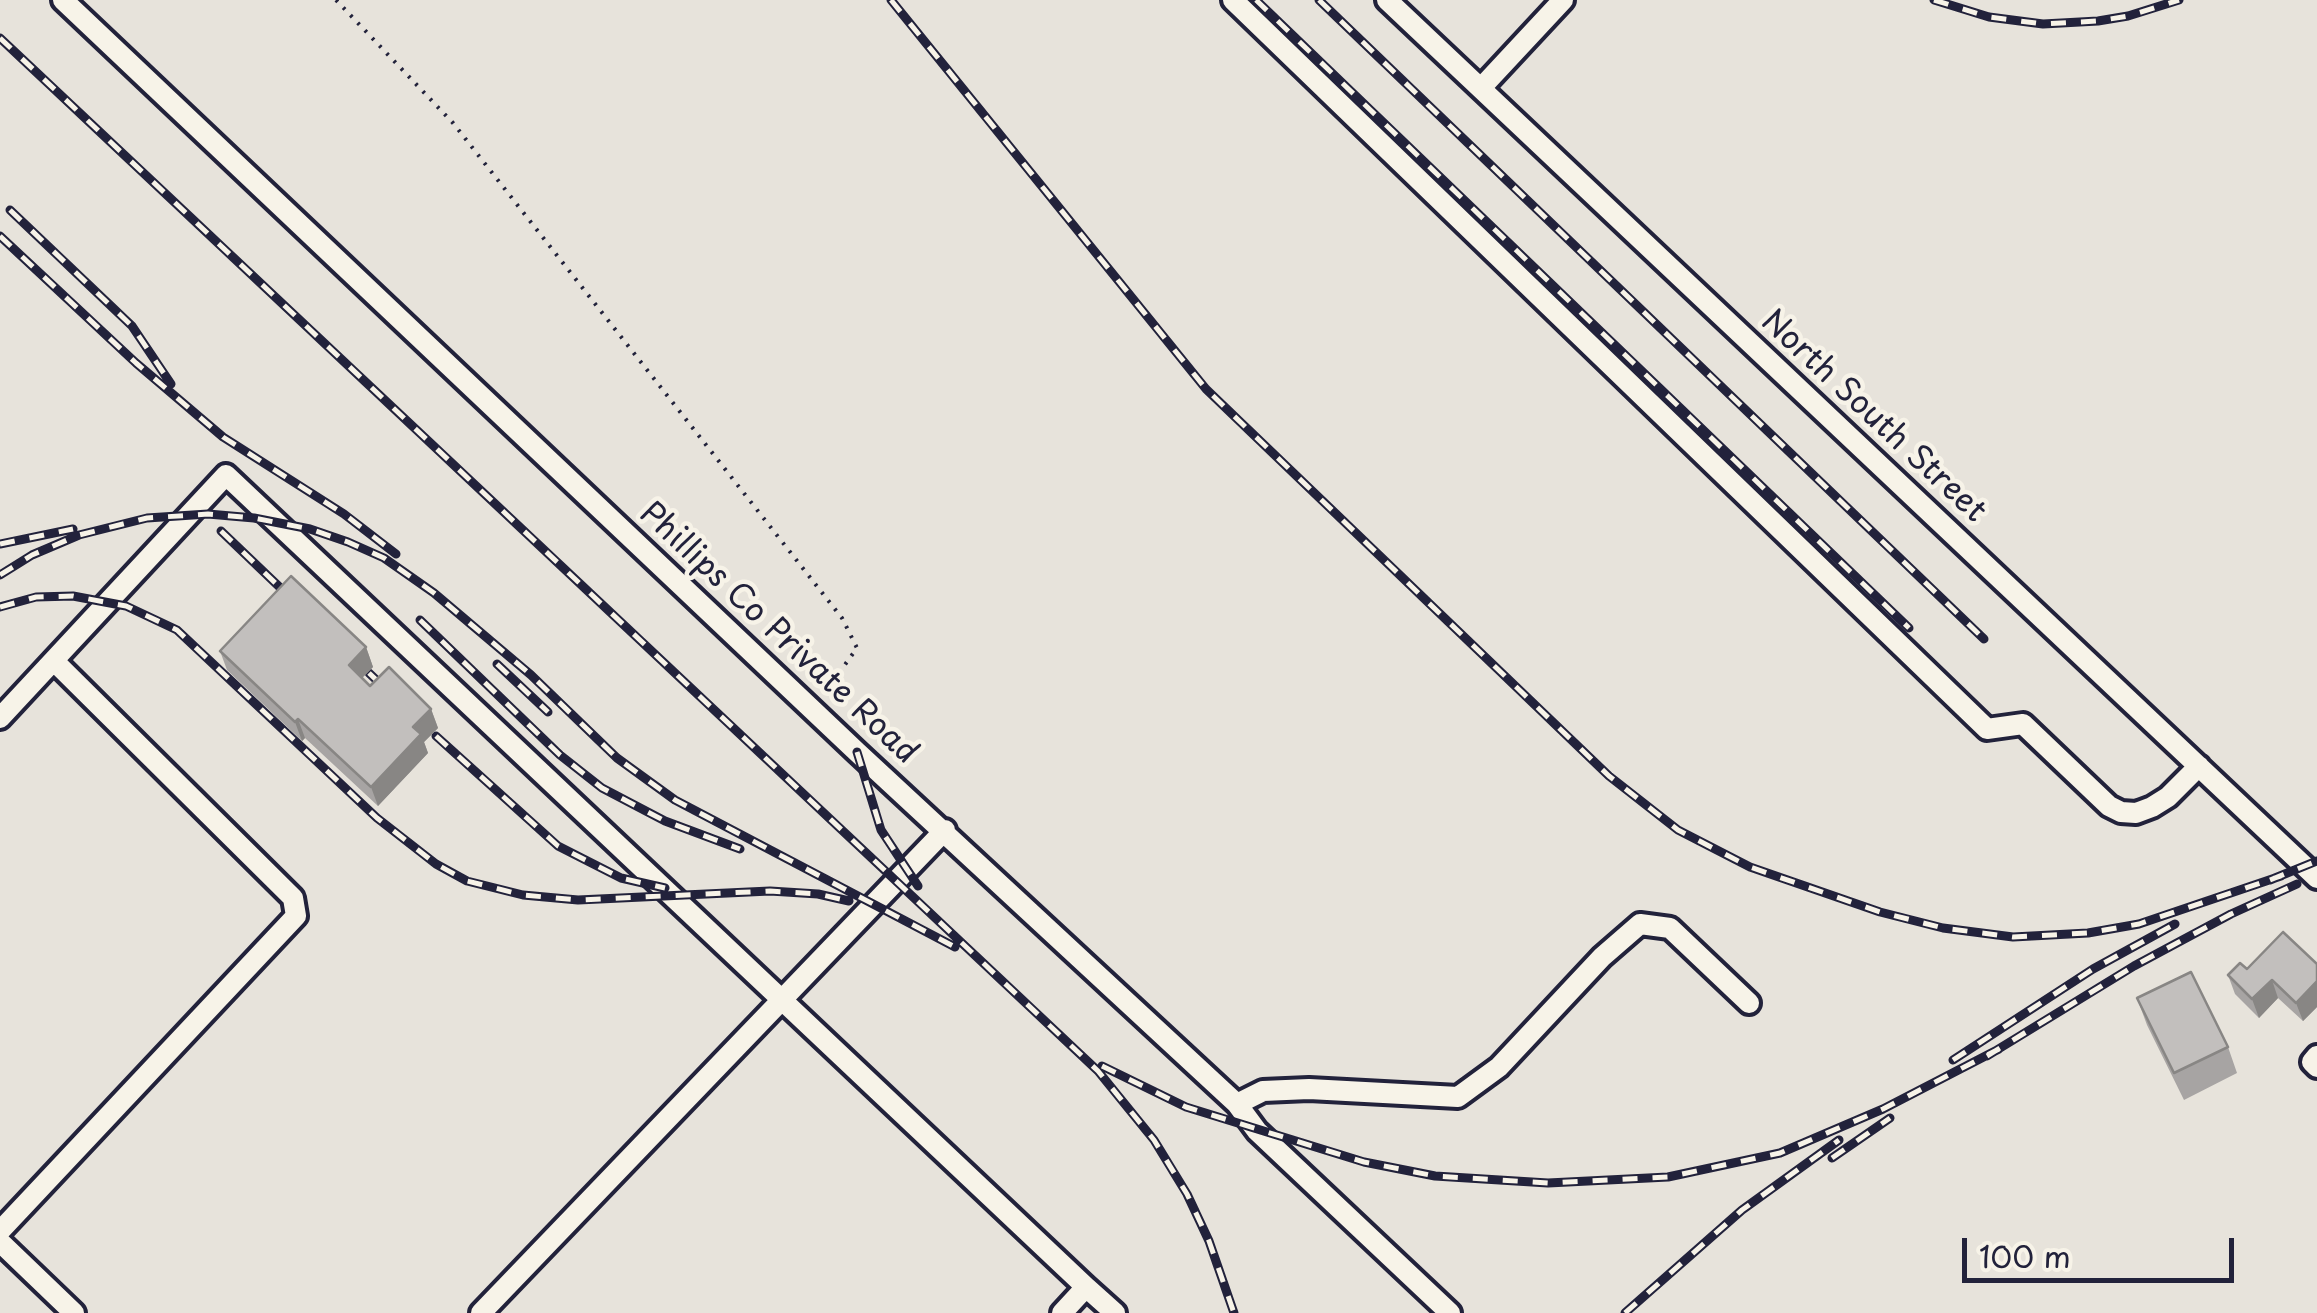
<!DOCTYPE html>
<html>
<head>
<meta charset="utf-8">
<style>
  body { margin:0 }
  #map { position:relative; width:2317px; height:1313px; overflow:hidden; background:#f7f3e8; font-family:"Playpen Sans",sans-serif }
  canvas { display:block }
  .scale { position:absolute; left:1962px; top:1238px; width:272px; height:45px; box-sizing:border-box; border:5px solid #22223b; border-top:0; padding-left:12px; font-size:30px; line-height:35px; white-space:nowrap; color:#22223b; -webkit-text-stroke:8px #f7f3e8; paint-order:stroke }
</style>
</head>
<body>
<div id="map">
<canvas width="2317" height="1313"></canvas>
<div class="scale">100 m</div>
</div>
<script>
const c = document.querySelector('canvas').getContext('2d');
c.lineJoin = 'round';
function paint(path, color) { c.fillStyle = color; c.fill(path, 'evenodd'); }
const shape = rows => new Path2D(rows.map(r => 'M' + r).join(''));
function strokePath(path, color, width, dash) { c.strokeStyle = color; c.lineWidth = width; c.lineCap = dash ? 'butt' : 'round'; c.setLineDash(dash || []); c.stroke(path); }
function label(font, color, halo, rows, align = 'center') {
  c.font = font + ' "Playpen Sans",sans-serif'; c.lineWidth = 9; c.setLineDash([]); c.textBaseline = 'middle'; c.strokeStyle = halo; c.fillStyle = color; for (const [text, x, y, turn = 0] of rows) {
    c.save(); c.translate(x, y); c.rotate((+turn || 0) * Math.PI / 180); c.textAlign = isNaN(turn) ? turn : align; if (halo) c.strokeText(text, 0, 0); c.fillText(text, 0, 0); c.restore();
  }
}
const built = shape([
  [0,0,2317,0,2317,1313,0,1313]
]);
const path = shape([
  [336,0,453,123,842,618,857,648,823,695]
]);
const minor = shape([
  [63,0,857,752,1237,1104,1257,1131,1450,1313],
  [1233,0,1987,729,2023,724,2109,806,2121,812,2136,813,2152,807,2168,797,2199,766],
  [1387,0,2317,878],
  [1481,88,1563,0],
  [0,718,226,475,1086,1287],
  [2317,1056,2312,1062,2317,1067],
  [1237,1104,1263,1091,1309,1089,1458,1097,1499,1067,1602,957,1640,924,1670,928,1749,1003],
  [0,1231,296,916,293,898,54,661],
  [0,1242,74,1313],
  [481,1313,945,830],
  [1062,1313,1086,1287,1115,1313]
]);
const rail = shape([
  [891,0,1206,389,1609,776,1678,830,1750,867,1880,912,1943,928,2013,937,2088,933,2139,924,2281,876],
  [1256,0,1909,628],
  [1319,0,1984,639],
  [1934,0,1989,17,2043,24,2098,21,2128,16,2179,0],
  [0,38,1098,1071,1154,1140,1187,1194,1209,1241,1234,1313],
  [10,210,132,326,171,384],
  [0,236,136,363,223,437,344,514,396,554],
  [221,531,291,598],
  [0,544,73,529],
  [0,575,32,555,79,535,147,518,208,514,254,518,310,529,348,542,384,558,434,593,531,675,617,758,675,800,955,947],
  [0,607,36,597,73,596,126,606,177,630,377,818,436,864,467,881,523,895,578,900,770,891,818,894,849,901],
  [420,620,560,755,602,788,665,821,740,849],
  [497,664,548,712],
  [369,673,389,692],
  [436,736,558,846,621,878,665,888],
  [857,752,881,830,918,886],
  [2270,880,2317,861],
  [1987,1056,2134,966,2231,914,2297,884],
  [1953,1060,2093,969,2175,924],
  [1102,1066,1186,1107,1364,1162,1435,1176,1548,1183,1668,1177,1780,1153,1883,1109,1999,1049],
  [1832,1158,1890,1118],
  [1625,1313,1742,1210,1839,1140]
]);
const wall = shape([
  [366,647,373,667,362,678,370,686,431,709,438,728,424,742,428,753,378,806,305,738,302,741,227,670,220,651],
  [2317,964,2317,1007,2303,1021,2278,998,2259,1018,2235,994,2228,975,2247,969],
  [2137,998,2228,1047,2237,1073,2184,1100,2147,1025]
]);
const shadedWall = shape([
  [366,647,373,667,356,684,349,665],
  [431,709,438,728,424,742,428,753,378,806,371,787,413,727],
  [298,719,305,738,302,741,295,722],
  [2272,980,2278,998,2259,1018,2252,999],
  [2317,981,2317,1007,2303,1021,2296,1003]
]);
const building = shape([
  [291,576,366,647,349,665,370,686,389,667,431,709,413,727,421,734,371,787,298,719,295,722,220,651,291,576],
  [2283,932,2317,964,2317,981,2296,1003,2272,980,2252,999,2228,975,2240,963,2247,969,2283,932],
  [2191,972,2228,1047,2174,1073,2137,998,2191,972]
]);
const streetNames = [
  ["North South Street",1873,417,43],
  ["Phillips Co Private Road",778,634,43]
];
paint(built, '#e7e3db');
strokePath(minor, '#22223b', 28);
strokePath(path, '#22223b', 4, [2.5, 8]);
strokePath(minor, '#f7f3e8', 20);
strokePath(rail, '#22223b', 9);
strokePath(rail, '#f7f3e8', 5, [15]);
paint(wall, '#a7a4a3');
paint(shadedWall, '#888684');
paint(building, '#c2bfbd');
strokePath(building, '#888684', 2.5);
label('32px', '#22223b', '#f7f3e8', streetNames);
</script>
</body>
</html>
